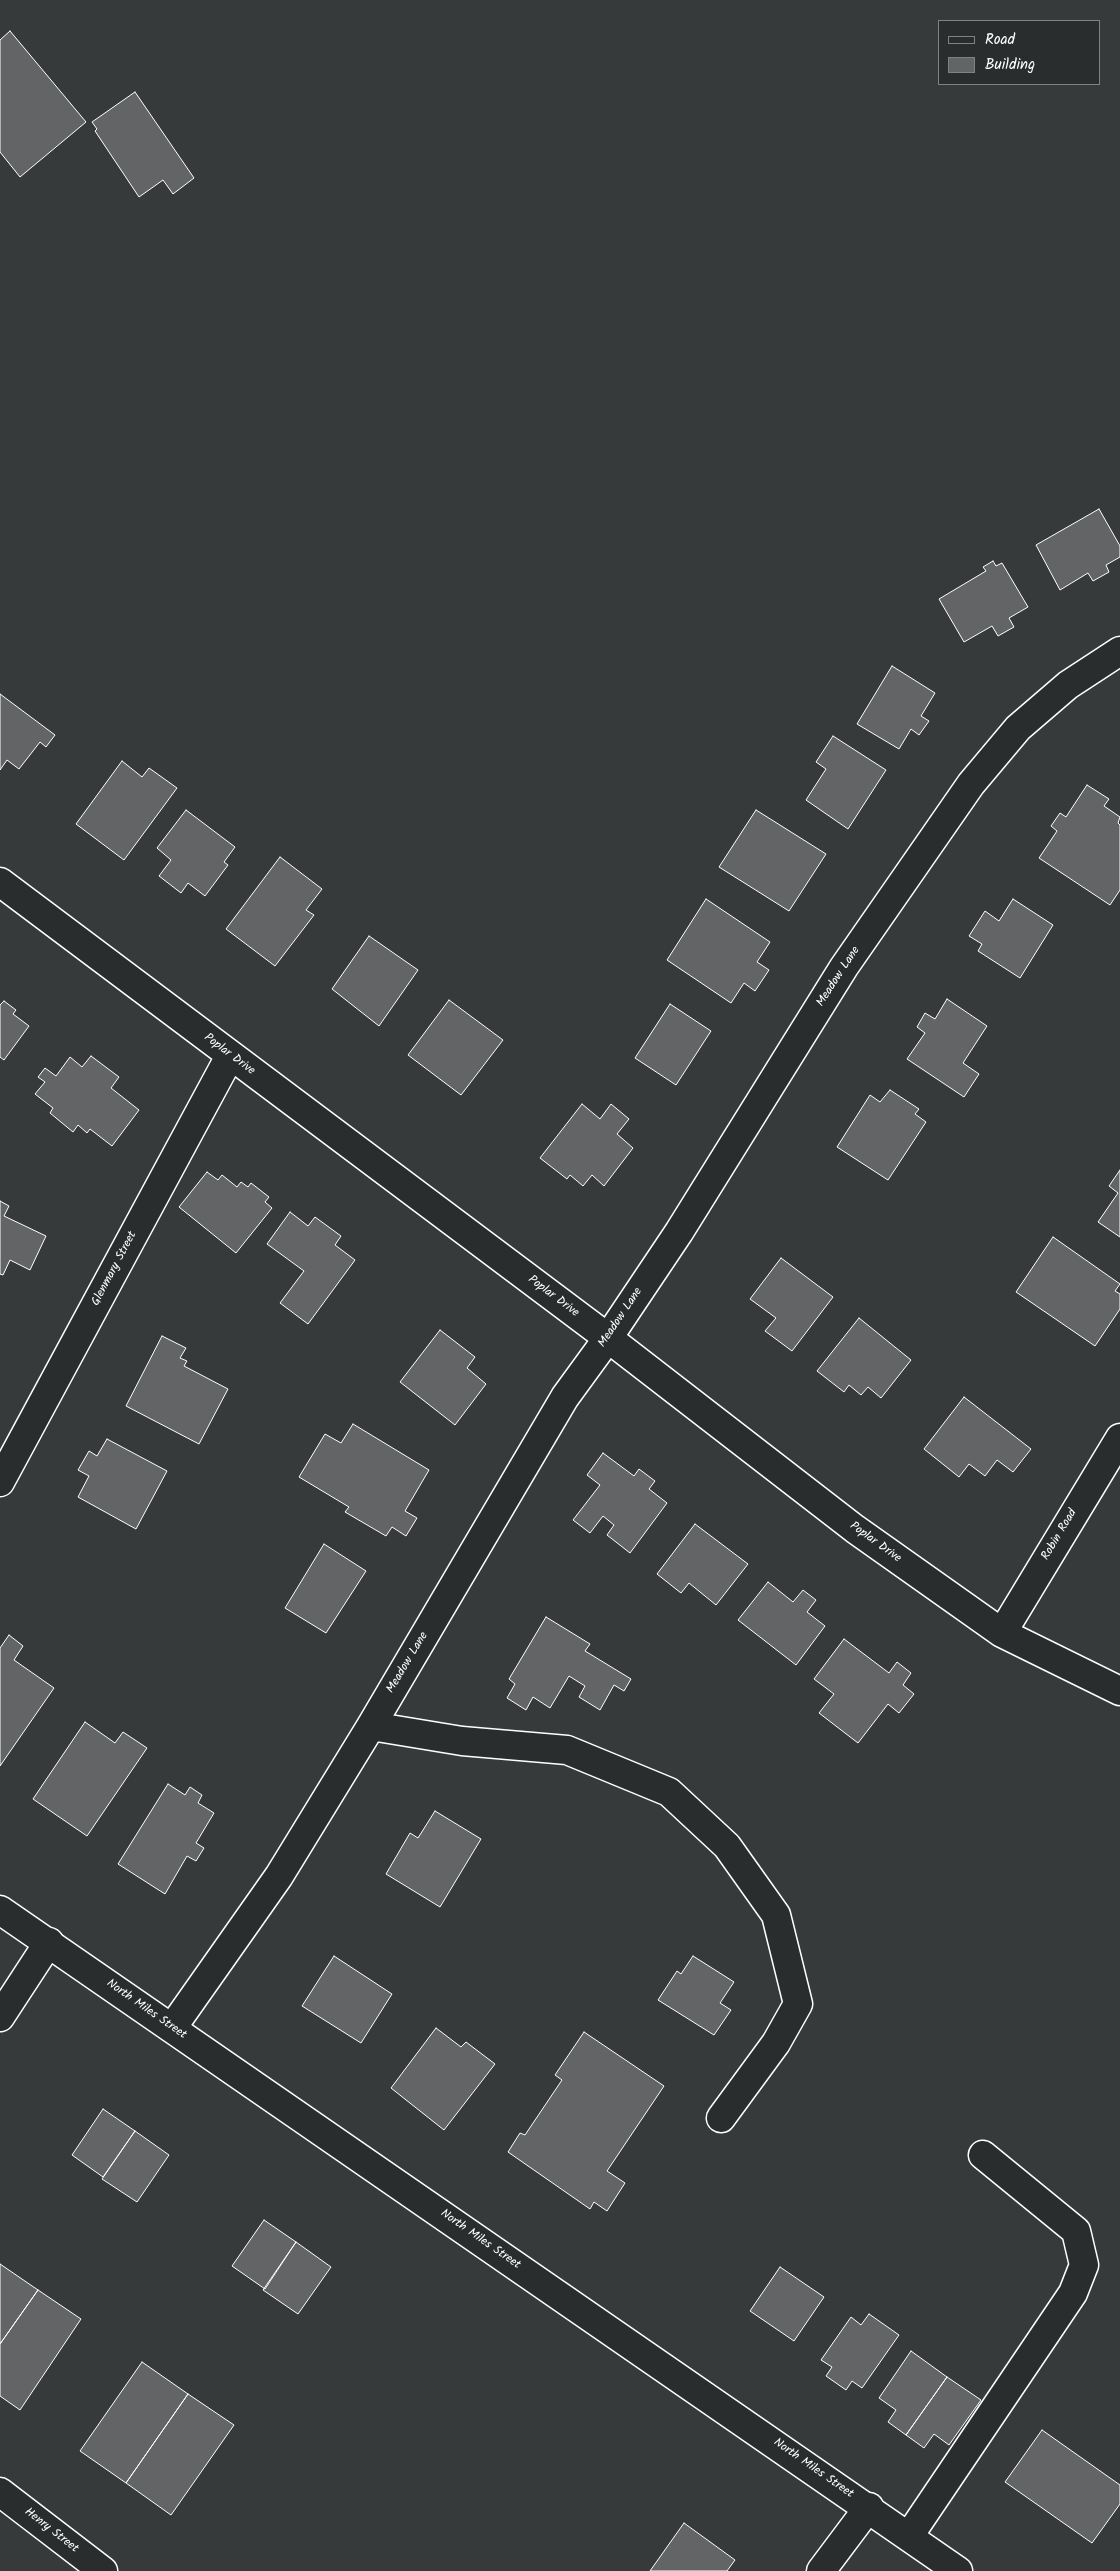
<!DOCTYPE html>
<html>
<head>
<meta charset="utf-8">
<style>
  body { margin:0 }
  #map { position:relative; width:1120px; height:2571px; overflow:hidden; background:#373a3b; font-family:Kalam,sans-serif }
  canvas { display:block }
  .legend { position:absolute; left:938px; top:20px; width:162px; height:65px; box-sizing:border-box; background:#2a2d2e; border:1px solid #7f8182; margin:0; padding:6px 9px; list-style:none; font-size:15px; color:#fff }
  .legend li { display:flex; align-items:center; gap:10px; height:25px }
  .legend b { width:25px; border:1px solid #7f8182 }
</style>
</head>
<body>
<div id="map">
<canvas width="1120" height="2571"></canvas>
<ul class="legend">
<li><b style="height:6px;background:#2a2d2e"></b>Road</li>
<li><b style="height:14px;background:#636465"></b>Building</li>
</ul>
</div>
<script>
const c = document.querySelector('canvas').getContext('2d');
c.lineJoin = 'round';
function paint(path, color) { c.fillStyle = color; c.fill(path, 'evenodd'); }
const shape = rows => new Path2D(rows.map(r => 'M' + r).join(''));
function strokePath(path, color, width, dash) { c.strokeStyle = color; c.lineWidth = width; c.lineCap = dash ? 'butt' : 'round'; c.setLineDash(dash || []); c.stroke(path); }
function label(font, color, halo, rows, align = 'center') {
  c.font = font + ' Kalam,sans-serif'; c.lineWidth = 4; c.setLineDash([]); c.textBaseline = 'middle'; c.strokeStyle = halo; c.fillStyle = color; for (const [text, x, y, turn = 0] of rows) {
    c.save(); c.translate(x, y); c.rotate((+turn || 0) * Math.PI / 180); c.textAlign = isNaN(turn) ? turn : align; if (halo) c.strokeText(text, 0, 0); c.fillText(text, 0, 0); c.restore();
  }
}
const building = shape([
  [10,31,86,122,20,177,0,152,0,40,10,31],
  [135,92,194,178,173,194,163,180,139,197,95,131,97,129,92,122,135,92],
  [1099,509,1120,546,1120,557,1106,565,1109,572,1093,581,1088,573,1060,590,1036,545,1099,509],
  [993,561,996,566,1002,563,1028,607,1009,618,1014,627,998,636,992,626,964,642,939,599,986,571,983,567,993,561],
  [892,666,935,693,921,716,929,721,919,735,911,729,899,749,857,724,892,666],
  [0,694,55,735,46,747,40,742,19,769,7,760,0,770,0,694],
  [833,736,886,770,848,829,806,800,826,769,816,762,833,736],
  [122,761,142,777,149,768,177,788,124,860,76,824,122,761],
  [1087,785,1109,799,1104,806,1120,817,1118,823,1120,825,1120,890,1110,905,1039,858,1057,831,1051,826,1060,813,1066,817,1087,785],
  [186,810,235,847,224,862,228,865,205,896,188,883,181,893,159,876,171,860,157,848,186,810],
  [756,810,826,854,789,911,719,867,756,810],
  [280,857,322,889,306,910,314,915,275,966,226,929,280,857],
  [706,899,770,942,757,962,769,970,755,991,744,983,731,1003,667,960,706,899],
  [1013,899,1053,925,1020,978,978,951,982,944,969,936,985,911,999,921,1013,899],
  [369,936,418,970,379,1026,332,989,369,936],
  [947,999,987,1026,963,1063,979,1074,964,1097,907,1059,925,1033,917,1027,925,1013,935,1019,947,999],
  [449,1000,503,1040,461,1095,408,1055,449,1000],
  [4,1001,16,1010,13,1014,29,1026,4,1060,0,1057,0,1005,4,1001],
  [670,1004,711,1031,676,1085,635,1058,670,1004],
  [91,1056,119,1077,111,1088,139,1110,112,1146,90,1129,87,1133,78,1125,73,1132,50,1113,53,1108,35,1094,45,1082,38,1077,45,1068,56,1076,70,1057,82,1067,91,1056],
  [890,1090,919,1109,915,1114,926,1122,888,1180,837,1147,870,1095,880,1102,890,1090],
  [582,1104,600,1119,611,1104,629,1119,617,1134,633,1148,604,1186,592,1175,583,1186,570,1175,567,1179,540,1158,582,1104],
  [1120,1170,1120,1237,1098,1222,1118,1193,1109,1186,1120,1170],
  [207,1172,218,1180,222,1175,237,1187,241,1182,248,1187,251,1183,269,1197,265,1202,272,1208,236,1253,179,1207,207,1172],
  [0,1201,9,1206,4,1216,46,1236,30,1270,10,1260,3,1275,0,1274,0,1201],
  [290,1212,308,1226,315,1217,341,1236,335,1245,355,1260,308,1324,280,1303,304,1271,267,1244,290,1212],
  [1053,1237,1120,1284,1115,1291,1120,1294,1120,1309,1095,1346,1016,1292,1053,1237],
  [781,1258,833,1297,792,1351,765,1331,776,1318,750,1299,781,1258],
  [859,1318,911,1360,881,1398,868,1387,861,1395,849,1385,844,1392,817,1371,859,1318],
  [440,1330,475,1357,467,1368,486,1384,455,1425,400,1382,440,1330],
  [162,1336,186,1348,180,1358,187,1361,184,1366,228,1389,199,1444,126,1406,162,1336],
  [964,1397,1031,1449,1013,1472,997,1460,985,1476,969,1464,959,1477,924,1449,964,1397],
  [353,1424,429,1470,405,1511,417,1518,406,1536,392,1527,386,1536,345,1512,349,1507,299,1477,325,1434,341,1443,353,1424],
  [107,1439,167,1471,136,1529,78,1497,89,1476,78,1470,89,1451,97,1456,107,1439],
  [603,1453,634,1476,639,1469,655,1481,649,1489,667,1503,630,1553,607,1535,614,1525,603,1516,590,1533,573,1520,600,1485,587,1475,603,1453],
  [695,1524,748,1564,716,1605,689,1583,681,1593,657,1574,695,1524],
  [324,1544,366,1571,326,1633,285,1608,324,1544],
  [768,1582,793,1602,803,1590,816,1600,807,1612,825,1626,796,1665,738,1620,768,1582],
  [546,1617,590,1644,585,1651,631,1679,624,1691,614,1685,600,1710,579,1697,585,1686,569,1676,550,1708,533,1697,526,1710,507,1698,515,1684,509,1679,546,1617],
  [9,1635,23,1646,14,1660,54,1688,0,1766,0,1648,9,1635],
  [844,1639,889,1673,897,1662,911,1673,903,1685,914,1694,899,1713,888,1704,858,1743,819,1713,834,1694,814,1679,844,1639],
  [85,1722,115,1743,123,1732,147,1748,87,1836,33,1799,85,1722],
  [168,1784,185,1795,190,1787,202,1795,198,1803,214,1813,196,1843,204,1848,196,1861,187,1856,165,1894,118,1864,168,1784],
  [435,1811,481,1839,440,1907,386,1874,410,1833,418,1838,435,1811],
  [334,1956,392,1994,361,2043,302,2006,334,1956],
  [693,1956,734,1982,720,2003,731,2010,714,2035,658,2000,677,1971,681,1974,693,1956],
  [436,2028,461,2047,466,2042,495,2064,444,2130,391,2088,436,2028],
  [584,2032,664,2086,607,2171,625,2183,607,2211,594,2202,590,2209,508,2152,520,2133,525,2135,562,2080,555,2075,584,2032],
  [103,2109,135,2131,103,2177,72,2155,103,2109],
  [135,2131,169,2155,137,2202,102,2179,135,2131],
  [264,2220,296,2242,265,2289,232,2266,264,2220],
  [296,2242,331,2267,298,2314,263,2290,296,2242],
  [0,2264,38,2290,0,2344,0,2264],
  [780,2267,824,2297,794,2341,750,2311,780,2267],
  [38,2290,81,2319,20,2410,0,2396,0,2344,38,2290],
  [869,2314,899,2335,862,2388,852,2381,846,2390,826,2376,832,2367,821,2360,851,2317,861,2325,869,2314],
  [911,2351,947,2377,906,2435,888,2422,896,2410,879,2398,911,2351],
  [142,2362,188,2394,126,2483,80,2451,142,2362],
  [947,2377,981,2400,949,2445,934,2434,924,2448,906,2435,947,2377],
  [188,2394,234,2425,171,2515,126,2483,188,2394],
  [1042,2430,1120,2485,1120,2504,1092,2543,1005,2482,1042,2430],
  [684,2523,735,2560,727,2571,650,2571,684,2523]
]);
const minor = shape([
  [0,882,608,1338,855,1529,1002,1633,1120,1691],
  [0,1482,230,1056],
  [1002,1633,1120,1438],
  [371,1726,462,1741,567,1750,669,1792,727,1846,776,1915,798,2004,776,2043,721,2118],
  [0,2017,49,1942],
  [172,2028,279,1876,371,1726,565,1397,608,1338,679,1232,844,967,971,784,1018,728,1068,685,1120,651],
  [0,2492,103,2571],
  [909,2536,1073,2293,1084,2265,1076,2231,983,2155],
  [821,2571,869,2507]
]);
const major = shape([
  [0,1910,958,2571]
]);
const streetNames = [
  ["Meadow Lane",839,977,-57],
  ["Poplar Drive",229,1055,37],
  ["Glenmary Street",115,1269,-62],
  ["Poplar Drive",553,1297,37],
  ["Meadow Lane",621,1318,-56],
  ["Robin Road",1060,1535,-59],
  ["Poplar Drive",875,1543,36],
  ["Meadow Lane",408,1663,-59],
  ["North Miles Street",146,2010,35],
  ["North Miles Street",480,2240,35],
  ["North Miles Street",813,2469,35],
  ["Henry Street",51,2531,38]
];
paint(building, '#636465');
strokePath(building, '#fff', 1);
strokePath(minor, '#fff', 31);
strokePath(major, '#fff', 31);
strokePath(minor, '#2a2d2e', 28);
strokePath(major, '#2a2d2e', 28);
label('12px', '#fff', '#2a2d2e', streetNames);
</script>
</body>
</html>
